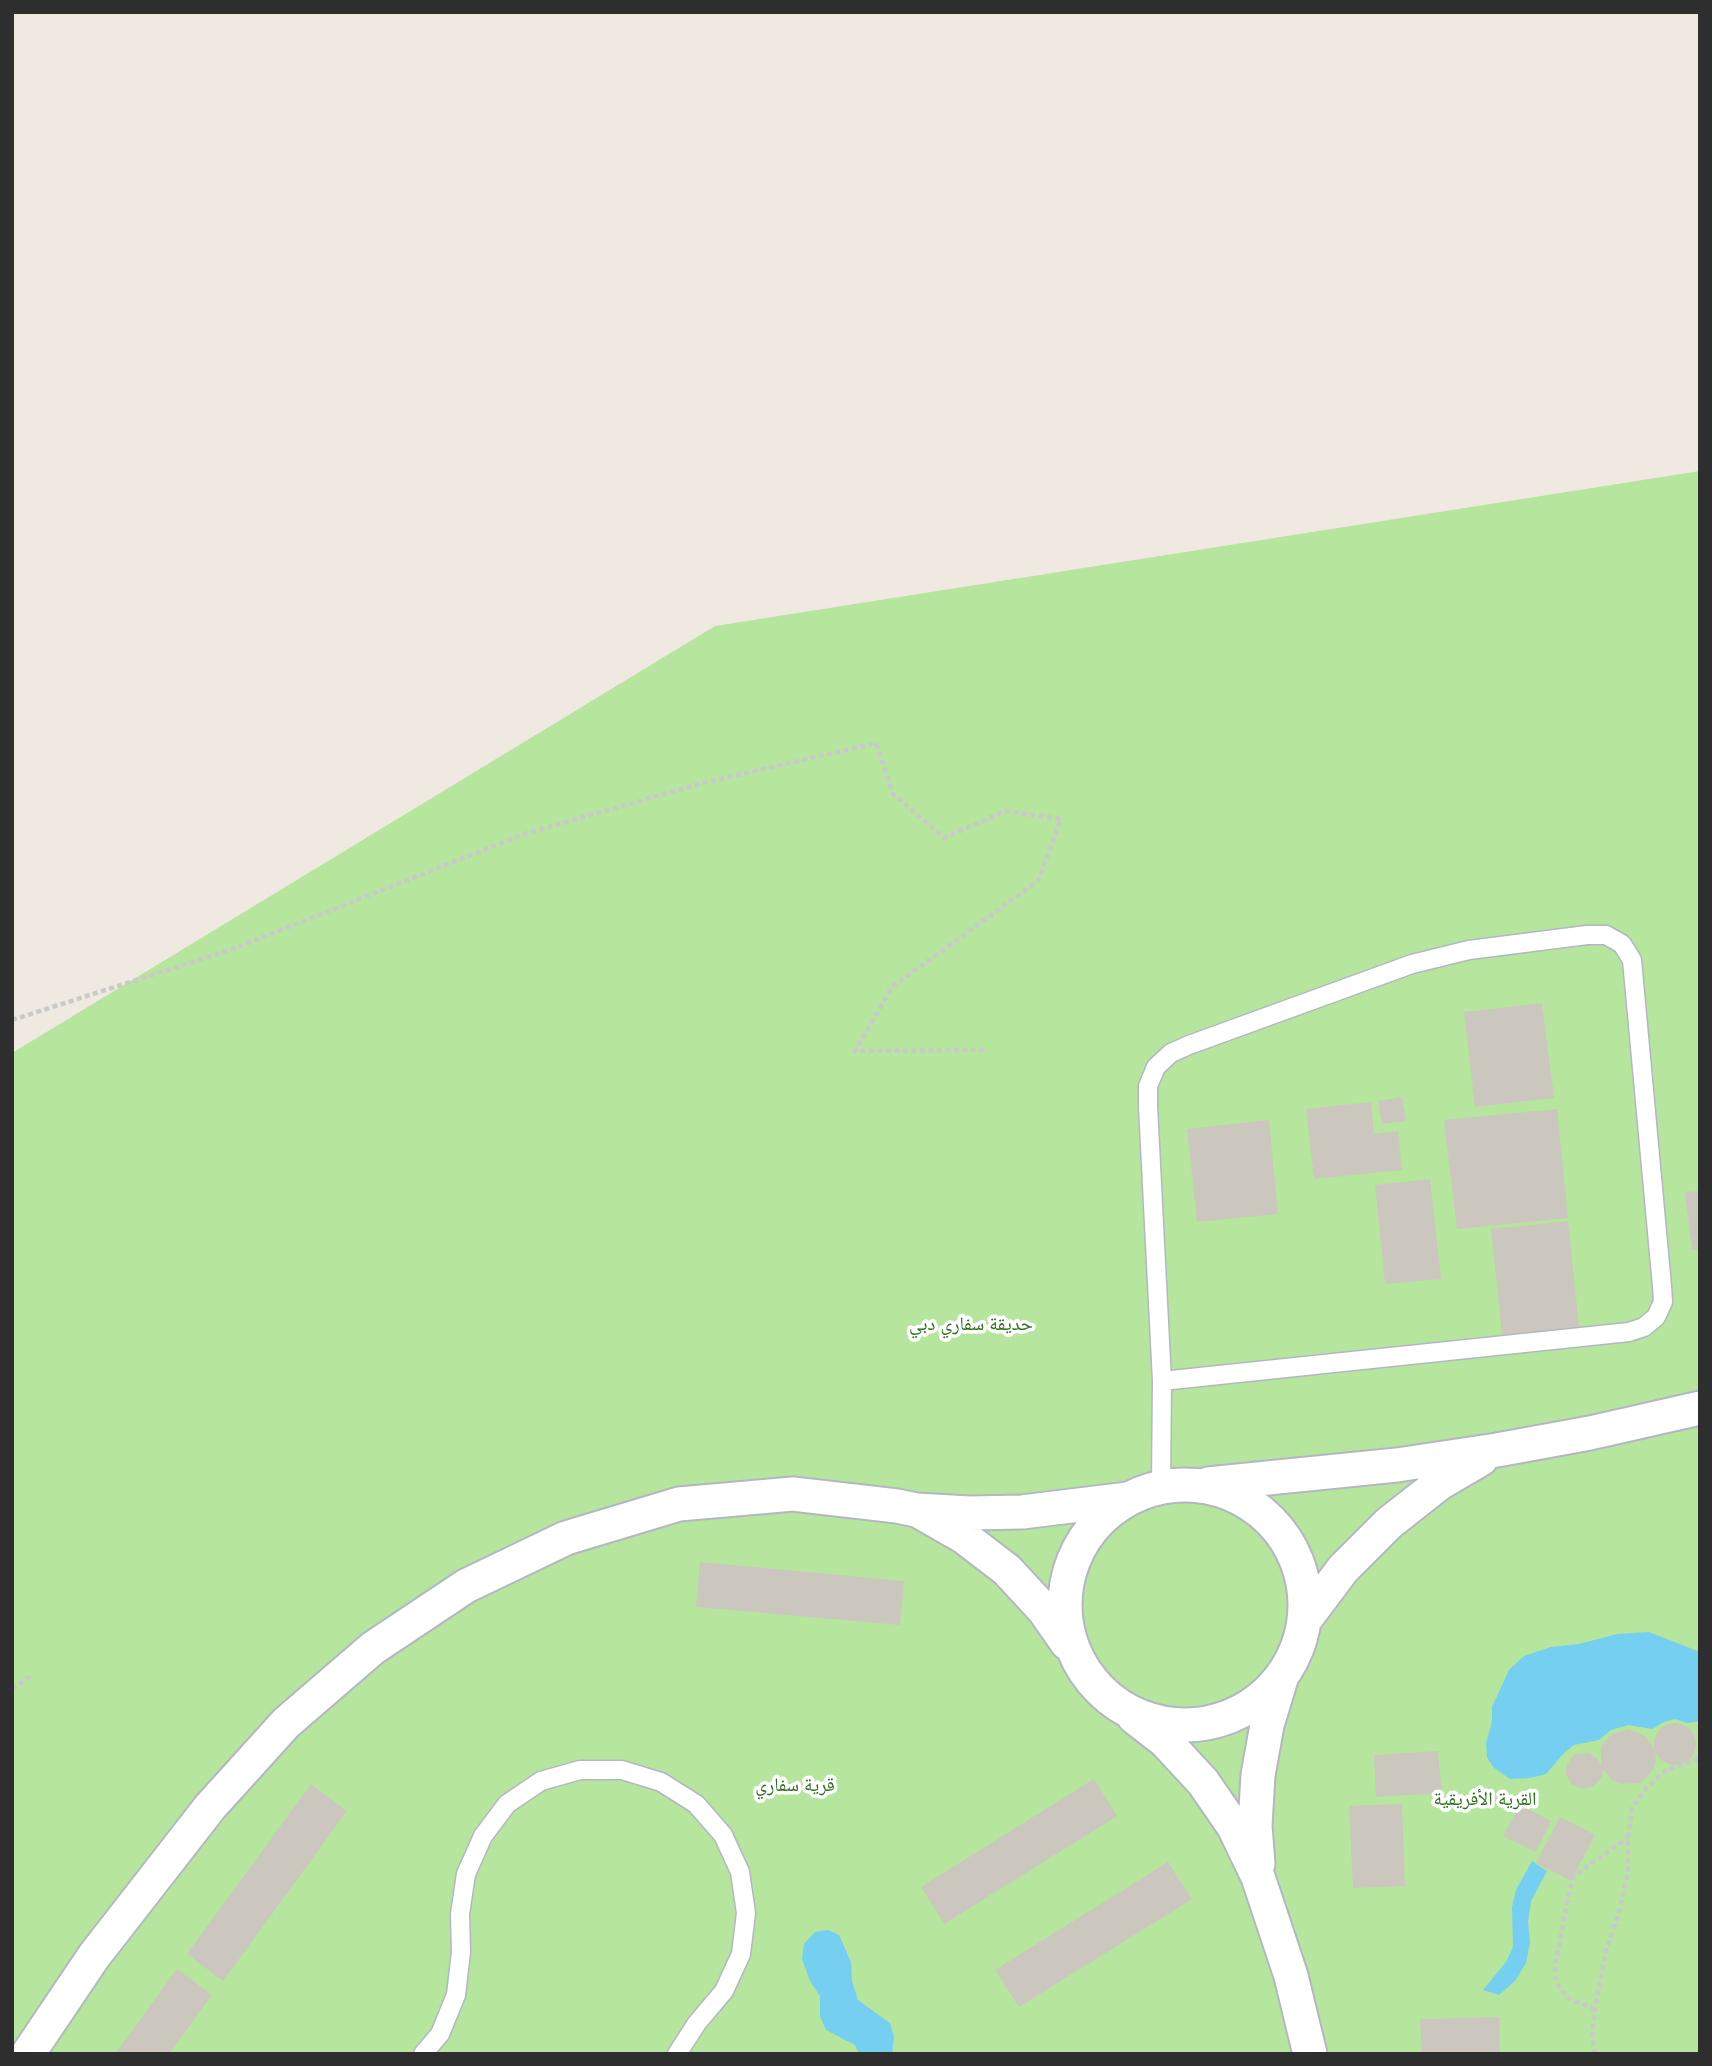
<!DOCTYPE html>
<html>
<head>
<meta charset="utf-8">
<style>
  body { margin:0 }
  #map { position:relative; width:1712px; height:2066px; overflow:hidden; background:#efe9e1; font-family:Quicksand,sans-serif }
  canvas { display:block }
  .frame { position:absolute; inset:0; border:14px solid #2e2e2e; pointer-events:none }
</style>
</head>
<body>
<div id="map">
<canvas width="1712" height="2066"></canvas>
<div class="frame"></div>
</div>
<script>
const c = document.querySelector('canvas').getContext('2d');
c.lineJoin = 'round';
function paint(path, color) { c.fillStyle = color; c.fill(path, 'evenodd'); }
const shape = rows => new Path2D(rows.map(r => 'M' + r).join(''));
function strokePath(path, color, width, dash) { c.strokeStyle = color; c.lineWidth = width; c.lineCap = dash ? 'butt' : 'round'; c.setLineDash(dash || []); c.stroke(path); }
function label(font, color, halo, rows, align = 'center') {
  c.font = font + ' Quicksand,"Noto Naskh Arabic",sans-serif'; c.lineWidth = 7; c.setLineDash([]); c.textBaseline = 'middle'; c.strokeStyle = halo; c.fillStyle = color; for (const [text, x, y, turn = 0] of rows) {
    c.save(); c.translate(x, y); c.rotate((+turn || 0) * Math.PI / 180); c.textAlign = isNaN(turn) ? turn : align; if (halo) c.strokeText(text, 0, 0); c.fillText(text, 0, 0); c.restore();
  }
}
const green = shape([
  [1700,471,1700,2054,12,2054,12,1053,715,626]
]);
const water = shape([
  [1649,1632,1700,1652,1700,1721,1687,1723,1675,1719,1664,1722,1652,1729,1628,1725,1611,1730,1599,1740,1574,1745,1565,1752,1546,1774,1530,1778,1510,1779,1493,1767,1487,1757,1486,1743,1492,1722,1492,1707,1509,1670,1524,1656,1551,1647,1579,1644,1617,1634],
  [1532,1861,1547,1871,1531,1901,1528,1922,1530,1942,1526,1963,1515,1981,1499,1995,1483,1990,1506,1962,1513,1947,1512,1907,1516,1890],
  [828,1930,839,1935,851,1962,852,1981,858,2000,890,2023,894,2037,892,2054,859,2054,855,2045,826,2030,820,2016,820,1996,810,1981,802,1959,804,1944,815,1932]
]);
const building = shape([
  [1542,1003,1554,1098,1475,1107,1464,1012],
  [1402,1097,1406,1121,1382,1124,1378,1101],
  [1371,1102,1374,1134,1398,1131,1402,1170,1314,1179,1306,1109],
  [1557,1109,1568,1218,1457,1229,1444,1120],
  [1269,1120,1278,1214,1197,1222,1187,1129],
  [1430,1179,1441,1279,1385,1284,1375,1185],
  [1700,1191,1700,1249,1692,1250,1685,1192],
  [1568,1221,1579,1327,1502,1335,1491,1229],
  [700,1562,904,1581,900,1625,696,1607],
  '1654 1744a21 21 0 1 1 42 0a21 21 0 1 1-42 0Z',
  [1629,1729,1645,1736,1655,1750,1656,1760,1653,1769,1647,1777,1640,1783,1621,1784,1612,1780,1603,1769,1602,1777,1594,1786,1582,1789,1571,1784,1566,1773,1566,1767,1572,1757,1576,1754,1589,1753,1598,1759,1601,1765,1601,1747,1606,1740,1612,1734],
  [1438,1751,1442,1793,1376,1797,1374,1755],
  [1094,1779,1117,1816,944,1924,921,1887],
  [311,1784,347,1811,223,1981,187,1954],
  [1402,1804,1405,1886,1353,1888,1349,1806],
  [1520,1805,1551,1821,1536,1852,1503,1836],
  [1560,1817,1595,1835,1571,1881,1536,1863],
  [1168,1862,1192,1899,1019,2007,995,1970],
  [177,1969,212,1995,169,2054,115,2054],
  [1499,2017,1500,2054,1422,2054,1420,2019]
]);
const path = shape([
  [12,1020,233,949,524,834,699,784,876,743,893,794,944,838,1005,811,1061,819,1038,881,892,987,855,1051,987,1050],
  [12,1689,33,1674],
  [1595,2009,1567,1998,1556,1981,1555,1965,1569,1893,1574,1876,1627,1838],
  [1595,2054,1592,2036,1595,2009,1606,1951,1619,1912,1628,1872,1628,1838,1632,1808,1646,1788,1665,1771,1700,1758]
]);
const lane = shape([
  [1587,935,1606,935,1622,944,1632,960,1662,1286,1663,1302,1656,1317,1644,1327,1629,1332,1162,1381,1148,1106,1148,1086,1156,1067,1171,1053,1189,1045,1412,964,1469,950,1587,935],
  [1161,1487,1162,1381],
  [423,2054,440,2034,456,1995,461,1952,460,1914,466,1874,483,1836,507,1804,541,1781,580,1770,622,1770,661,1782,696,1804,723,1835,740,1872,746,1913,741,1954,724,1991,697,2023,677,2054]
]);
const street = shape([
  [1208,1484,1397,1465,1497,1450,1590,1433,1700,1408],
  '1065 1605a120 120 0 1 1 240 0a120 120 0 1 1-240 0Z',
  [922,1513,964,1537,1007,1570,1044,1610,1067,1643],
  [1304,1621,1343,1569,1389,1523,1440,1483,1481,1459],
  [1134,1717,1165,1741,1203,1782,1234,1827,1258,1877,1291,1976,1310,2054],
  [1258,1864,1255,1826,1258,1775,1267,1725,1281,1679],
  [28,2054,94,1956,210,1807,286,1723,373,1648,466,1586,566,1538,679,1504,793,1494,897,1506,916,1510,969,1513,1022,1512,1128,1499]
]);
const parkNames = [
  ["حديقة سفاري دبي",971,1324],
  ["قرية سفاري",795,1785],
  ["القرية الأفريقية",1485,1799]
];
paint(green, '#b6e59e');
paint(water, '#75cff0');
paint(building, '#cbc7bf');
strokePath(lane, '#b4b7c1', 21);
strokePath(street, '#b4b7c1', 37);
strokePath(path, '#c9c9c9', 4.5, [5, 3.5]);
strokePath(lane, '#fff', 18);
strokePath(street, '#fff', 33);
label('19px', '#2c6e1b', '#fff', parkNames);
</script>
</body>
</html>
